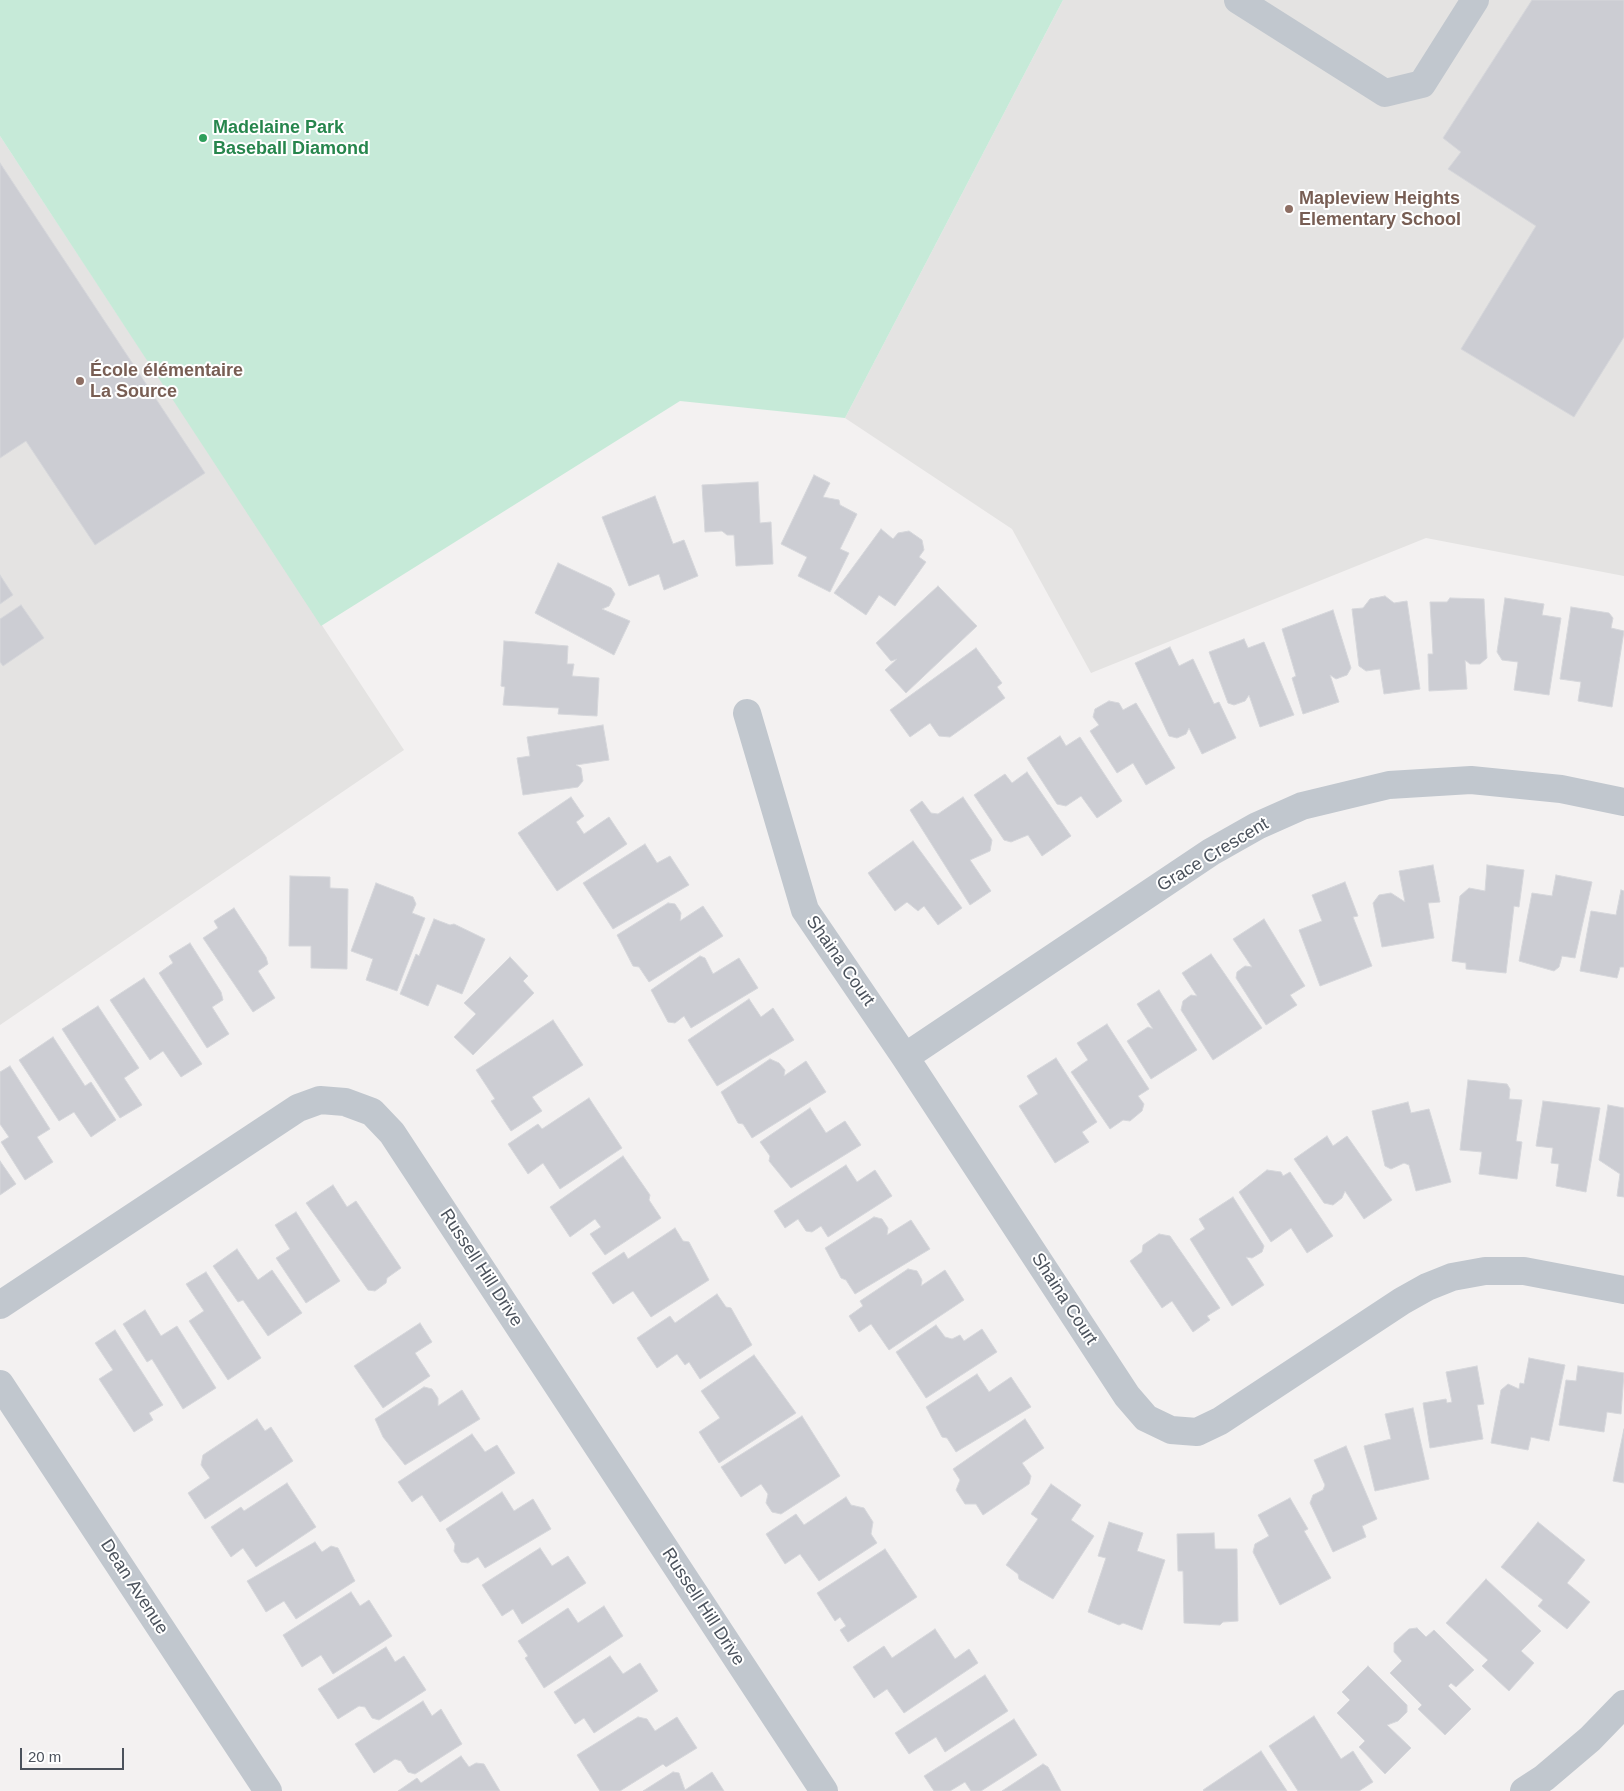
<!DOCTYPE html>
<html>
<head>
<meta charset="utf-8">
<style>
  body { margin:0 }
  #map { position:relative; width:1624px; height:1791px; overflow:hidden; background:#f3f1f1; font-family:Helvetica,sans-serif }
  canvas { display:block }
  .scale { position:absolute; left:20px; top:1748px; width:104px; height:22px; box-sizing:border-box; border:2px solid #4b525c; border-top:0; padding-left:6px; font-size:15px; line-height:18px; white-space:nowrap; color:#4b525c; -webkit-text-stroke:4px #fff; paint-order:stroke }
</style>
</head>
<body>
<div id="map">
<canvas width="1624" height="1791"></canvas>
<div class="scale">20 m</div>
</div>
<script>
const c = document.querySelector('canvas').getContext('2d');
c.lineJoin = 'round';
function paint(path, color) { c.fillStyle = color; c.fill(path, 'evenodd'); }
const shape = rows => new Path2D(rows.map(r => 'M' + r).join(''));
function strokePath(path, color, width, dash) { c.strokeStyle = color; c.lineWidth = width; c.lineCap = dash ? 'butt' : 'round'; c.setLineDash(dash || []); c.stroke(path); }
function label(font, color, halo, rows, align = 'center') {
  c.font = font + ' Helvetica,sans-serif'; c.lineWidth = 4; c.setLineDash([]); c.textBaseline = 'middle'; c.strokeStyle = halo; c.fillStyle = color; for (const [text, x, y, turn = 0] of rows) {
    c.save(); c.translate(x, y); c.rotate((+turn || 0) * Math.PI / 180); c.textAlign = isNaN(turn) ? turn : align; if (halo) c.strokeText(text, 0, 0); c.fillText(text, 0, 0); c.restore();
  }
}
const education = shape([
  [1063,0,1624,0,1624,576,1426,538,1091,673,1012,529,845,418],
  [0,136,404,750,0,1025]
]);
const green = shape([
  [0,0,1063,0,845,418,680,401,321,626,0,136]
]);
const building = shape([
  [1532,0,1624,0,1624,337,1574,417,1461,349,1536,226,1448,169,1461,152,1443,138,1532,0],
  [0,163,205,473,95,545,26,441,0,458,0,163],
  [814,475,830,483,823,497,839,500,840,505,857,514,840,549,849,553,830,592,798,576,807,557,781,544,814,475],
  [758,482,760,523,771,522,773,564,736,566,734,535,727,535,722,531,705,532,702,485,758,482],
  [655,496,673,544,684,540,698,576,664,590,659,574,629,586,602,517,655,496],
  [881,529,893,539,898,533,909,531,922,540,924,550,919,557,926,562,895,606,879,595,866,615,834,593,881,529],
  [558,563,611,588,615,594,609,606,602,609,630,621,614,655,535,613,558,563],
  [0,575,13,595,0,604,0,575],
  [938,586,977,626,906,693,885,670,897,659,891,661,876,643,938,586],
  [1385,596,1394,603,1407,601,1420,689,1384,694,1380,669,1366,671,1359,666,1352,609,1363,608,1370,599,1385,596],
  [1450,598,1484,599,1487,658,1480,664,1470,664,1465,660,1467,689,1429,691,1428,654,1433,654,1430,602,1447,602,1450,598],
  [1505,598,1544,604,1542,615,1561,618,1549,695,1514,690,1518,662,1502,660,1497,652,1505,598],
  [21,605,44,638,3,666,0,662,0,619,21,605],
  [1571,607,1609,613,1613,618,1611,628,1624,631,1612,707,1578,701,1581,682,1560,679,1571,607],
  [1333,610,1351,668,1347,675,1336,679,1330,675,1339,702,1303,714,1292,678,1296,676,1282,629,1333,610],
  [1244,639,1248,648,1264,642,1294,715,1260,727,1249,695,1245,701,1234,705,1228,703,1209,652,1244,639],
  [504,641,568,646,567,664,574,664,572,676,599,678,597,716,558,714,559,708,503,705,505,687,501,686,504,641],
  [1170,647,1179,666,1193,659,1214,704,1219,702,1236,738,1202,754,1189,728,1186,734,1177,738,1169,736,1135,663,1170,647],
  [976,648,1002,683,997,687,1005,698,950,737,939,736,930,723,910,737,890,710,976,648],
  [1109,701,1119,703,1123,710,1136,703,1175,768,1146,785,1133,763,1117,773,1090,731,1099,725,1093,717,1095,709,1109,701],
  [603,725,609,760,576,765,581,768,583,781,578,787,523,795,517,758,530,756,527,737,603,725],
  [1060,736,1066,746,1080,737,1122,801,1097,818,1081,796,1066,806,1057,804,1027,758,1060,736],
  [1027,772,1071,836,1042,856,1028,835,1011,842,1004,840,974,795,1005,774,1012,783,1027,772],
  [571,797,584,816,576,822,584,834,609,817,627,844,557,891,518,833,571,797],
  [963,797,992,840,990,851,970,860,991,891,970,905,910,810,922,801,931,813,938,814,963,797],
  [913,841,962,908,938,925,924,906,918,911,907,902,895,911,868,873,913,841],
  [645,844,657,863,670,856,689,885,613,929,583,883,645,844],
  [1433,865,1440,902,1428,903,1434,938,1382,947,1373,903,1379,895,1391,893,1405,902,1399,871,1433,865],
  [1487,865,1524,870,1519,907,1514,906,1506,973,1466,969,1466,963,1452,961,1460,896,1469,888,1485,891,1487,865],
  [1556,875,1592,882,1575,958,1562,956,1559,967,1554,971,1519,961,1532,893,1552,896,1556,875],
  [290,876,330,877,330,888,348,889,347,969,311,968,311,946,289,946,290,876],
  [1345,882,1358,916,1353,917,1372,966,1320,986,1299,930,1322,921,1312,895,1345,882],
  [376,883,413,897,416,904,412,913,425,918,397,991,366,980,373,959,351,951,376,883],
  [1621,890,1624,891,1624,967,1620,967,1617,978,1580,971,1591,911,1616,915,1621,890],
  [668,903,675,904,681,913,680,921,703,906,723,936,649,982,639,967,633,966,617,935,668,903],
  [234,908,266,957,268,964,258,971,275,998,253,1012,203,938,218,928,214,921,234,908],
  [434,919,450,925,454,924,485,939,462,994,437,984,428,1006,400,994,416,954,419,956,434,919],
  [1264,919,1305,986,1290,995,1297,1005,1266,1025,1236,978,1237,972,1245,966,1252,967,1233,939,1264,919],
  [190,943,221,992,223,1000,212,1007,229,1034,207,1048,159,973,173,963,169,956,190,943],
  [1211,954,1262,1028,1213,1060,1181,1010,1183,1001,1191,995,1197,996,1182,973,1211,954],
  [700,956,705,958,713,974,739,958,758,988,691,1028,684,1016,675,1023,668,1022,651,990,700,956],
  [510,957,528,976,523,981,534,993,473,1055,454,1037,476,1014,464,1003,510,957],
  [144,978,202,1064,181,1077,163,1051,150,1060,110,1000,144,978],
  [1159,990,1197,1050,1151,1079,1127,1041,1148,1027,1153,1029,1137,1004,1159,990],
  [749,999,761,1017,773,1008,794,1040,717,1086,688,1040,749,999],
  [98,1006,139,1068,124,1078,142,1105,120,1118,62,1029,98,1006],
  [553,1020,583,1065,532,1097,542,1111,511,1131,491,1101,495,1099,476,1070,553,1020],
  [1107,1024,1149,1089,1138,1096,1144,1104,1142,1111,1130,1121,1123,1120,1110,1129,1071,1072,1088,1060,1077,1043,1107,1024],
  [53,1037,85,1086,91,1082,116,1120,91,1137,74,1112,59,1121,19,1060,53,1037],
  [1056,1058,1097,1122,1082,1132,1089,1142,1055,1163,1019,1106,1038,1094,1027,1076,1056,1058],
  [770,1059,779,1063,785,1070,784,1076,806,1061,826,1092,752,1138,743,1124,738,1123,721,1092,770,1059],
  [10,1066,50,1129,37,1137,53,1162,25,1180,1,1142,9,1137,0,1124,0,1072,10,1066],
  [1468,1080,1507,1084,1510,1089,1509,1099,1522,1100,1516,1141,1522,1142,1517,1179,1479,1174,1482,1152,1460,1150,1468,1080],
  [589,1098,622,1148,560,1189,543,1163,528,1174,508,1144,538,1124,542,1129,589,1098],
  [1543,1101,1600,1108,1586,1192,1556,1186,1559,1164,1551,1163,1553,1148,1536,1146,1543,1101],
  [1408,1102,1411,1113,1429,1109,1451,1182,1416,1191,1409,1165,1404,1163,1391,1169,1385,1166,1372,1111,1408,1102],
  [1608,1105,1624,1108,1624,1197,1617,1196,1620,1174,1599,1160,1608,1105],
  [810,1108,826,1133,845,1121,861,1145,791,1188,769,1161,770,1156,760,1142,810,1108],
  [1327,1136,1333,1146,1347,1136,1392,1200,1364,1219,1345,1191,1342,1198,1333,1205,1324,1203,1294,1159,1327,1136],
  [623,1156,650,1195,649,1200,661,1218,605,1255,590,1234,601,1227,595,1219,570,1237,550,1207,623,1156],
  [0,1161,16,1184,0,1195,0,1161],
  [846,1165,857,1182,875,1170,892,1196,828,1237,821,1226,812,1232,806,1231,798,1219,785,1228,774,1211,846,1165],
  [1267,1170,1281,1172,1283,1176,1290,1172,1333,1236,1307,1253,1291,1228,1271,1242,1239,1192,1267,1170],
  [333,1185,347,1207,356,1201,401,1268,387,1278,386,1283,375,1291,368,1290,306,1203,333,1185],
  [1233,1197,1264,1246,1262,1252,1252,1258,1246,1257,1264,1285,1232,1306,1190,1239,1205,1229,1199,1219,1233,1197],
  [296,1212,340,1281,306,1303,276,1258,290,1249,275,1225,296,1212],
  [874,1217,882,1219,888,1228,887,1235,911,1220,930,1249,855,1294,846,1280,841,1278,825,1248,874,1217],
  [675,1228,683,1241,689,1242,709,1280,651,1317,633,1291,613,1304,592,1273,624,1252,628,1259,675,1228],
  [1159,1234,1170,1236,1220,1308,1207,1316,1210,1320,1193,1332,1172,1301,1162,1308,1130,1261,1142,1252,1143,1245,1159,1234],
  [237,1249,258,1280,272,1270,302,1313,268,1336,243,1300,238,1302,213,1266,237,1249],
  [908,1269,917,1271,922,1280,921,1286,945,1270,964,1300,889,1350,871,1324,859,1332,849,1316,863,1306,860,1301,908,1269],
  [206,1272,261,1358,228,1380,189,1321,204,1311,186,1284,206,1272],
  [717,1294,726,1307,731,1308,752,1345,700,1379,689,1362,685,1365,677,1354,657,1368,637,1338,670,1316,675,1323,717,1294],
  [145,1310,161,1336,177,1326,216,1388,183,1409,152,1359,147,1362,123,1324,145,1310],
  [420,1323,432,1342,415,1353,430,1376,383,1408,354,1366,420,1323],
  [936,1325,945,1337,952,1339,960,1335,964,1341,982,1329,997,1352,926,1398,896,1352,936,1325],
  [115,1330,163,1405,149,1413,153,1420,134,1432,99,1379,113,1370,95,1343,115,1330],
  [754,1355,796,1413,719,1463,699,1432,720,1418,701,1391,754,1355],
  [1529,1358,1565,1365,1549,1441,1531,1437,1528,1450,1491,1443,1501,1390,1508,1384,1519,1389,1520,1383,1524,1384,1529,1358],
  [1477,1366,1484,1404,1477,1405,1483,1439,1430,1448,1423,1403,1446,1399,1447,1403,1452,1402,1446,1372,1477,1366],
  [1578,1366,1624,1373,1621,1414,1607,1412,1604,1432,1559,1425,1566,1380,1576,1381,1578,1366],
  [977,1374,989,1392,1011,1377,1031,1407,956,1452,947,1438,942,1437,926,1407,977,1374],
  [424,1387,432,1389,438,1398,438,1406,462,1390,480,1419,405,1465,383,1437,375,1419,424,1387],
  [1413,1408,1429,1479,1375,1491,1364,1446,1391,1439,1385,1414,1413,1408],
  [802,1416,840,1476,781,1514,772,1512,766,1503,768,1494,761,1484,741,1497,721,1467,802,1416],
  [257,1419,265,1431,271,1427,293,1461,205,1519,188,1493,210,1478,201,1465,203,1455,257,1419],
  [1025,1419,1044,1448,1022,1463,1031,1476,1029,1484,983,1515,976,1504,965,1504,956,1490,960,1480,953,1469,1025,1419],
  [1624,1429,1624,1483,1613,1481,1624,1429],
  [472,1434,485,1452,497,1445,515,1473,440,1522,422,1495,412,1502,398,1482,472,1434],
  [1346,1446,1377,1519,1362,1526,1366,1537,1333,1552,1310,1503,1313,1495,1323,1490,1325,1485,1314,1460,1346,1446],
  [287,1483,316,1527,256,1567,243,1548,231,1557,211,1527,241,1507,244,1511,287,1483],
  [1051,1484,1081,1505,1071,1520,1094,1536,1053,1599,1019,1579,1018,1574,1006,1565,1038,1519,1031,1514,1051,1484],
  [502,1492,514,1511,533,1499,551,1529,485,1568,478,1557,468,1563,461,1562,454,1551,455,1544,446,1529,502,1492],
  [846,1497,851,1505,864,1508,873,1522,871,1534,877,1543,819,1581,800,1554,785,1564,766,1534,796,1514,804,1525,846,1497],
  [1290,1498,1308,1529,1304,1531,1331,1578,1280,1605,1253,1552,1255,1544,1269,1536,1258,1515,1290,1498],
  [1109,1522,1143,1533,1137,1551,1165,1560,1142,1630,1123,1623,1119,1625,1088,1612,1106,1558,1098,1556,1109,1522],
  [1538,1522,1585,1560,1567,1583,1590,1602,1567,1629,1538,1606,1543,1600,1501,1567,1538,1522],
  [1214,1533,1215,1549,1237,1549,1238,1621,1223,1622,1220,1625,1184,1623,1183,1571,1178,1571,1177,1534,1214,1533],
  [315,1542,322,1552,331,1546,338,1548,355,1581,296,1619,284,1601,266,1612,247,1581,315,1542],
  [540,1548,552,1566,568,1556,586,1583,522,1624,513,1609,502,1616,482,1585,540,1548],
  [885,1549,917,1597,848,1642,840,1630,846,1626,840,1617,835,1621,817,1593,885,1549],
  [1486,1579,1541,1631,1521,1651,1534,1663,1509,1691,1482,1666,1488,1660,1446,1623,1486,1579],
  [351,1592,360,1606,369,1600,392,1636,333,1674,321,1655,302,1667,283,1635,351,1592],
  [604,1606,623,1636,544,1688,525,1658,528,1656,518,1641,568,1608,578,1623,604,1606],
  [1417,1628,1426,1637,1434,1630,1474,1670,1456,1687,1451,1683,1448,1686,1471,1709,1445,1735,1418,1709,1422,1705,1390,1673,1402,1661,1394,1652,1394,1643,1409,1629,1417,1628],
  [935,1629,955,1659,969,1649,978,1663,904,1713,887,1689,874,1698,853,1667,884,1646,892,1658,935,1629],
  [386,1647,395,1662,404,1656,426,1690,379,1720,372,1718,365,1707,359,1706,338,1719,318,1689,386,1647],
  [610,1656,623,1674,640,1663,658,1691,594,1733,584,1718,575,1724,554,1692,610,1656],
  [1368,1666,1407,1705,1407,1712,1398,1721,1387,1725,1411,1748,1385,1774,1359,1747,1365,1741,1337,1713,1350,1700,1342,1692,1368,1666],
  [985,1675,1008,1711,945,1752,936,1737,909,1754,895,1733,985,1675],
  [423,1701,432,1716,441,1709,462,1744,415,1774,408,1772,401,1761,395,1759,374,1773,355,1744,423,1701],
  [1314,1716,1341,1759,1353,1751,1373,1782,1359,1791,1298,1791,1269,1746,1314,1716],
  [638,1717,647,1719,655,1731,677,1717,697,1748,666,1767,663,1764,620,1791,600,1791,577,1755,638,1717],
  [1014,1719,1037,1755,981,1791,971,1791,965,1782,950,1791,934,1791,924,1776,1014,1719],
  [1261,1751,1287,1791,1204,1791,1203,1790,1261,1751],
  [461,1756,469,1767,476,1763,484,1764,500,1791,398,1791,417,1778,421,1783,461,1756],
  [1043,1764,1048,1767,1061,1791,1002,1791,1043,1764],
  [673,1772,679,1773,685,1790,712,1772,724,1791,643,1791,673,1772]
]);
const minor = shape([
  [1238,0,1385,93,1422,84,1475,0],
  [747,713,805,910,905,1057,1127,1396,1146,1418,1171,1430,1197,1432,1220,1421,1402,1301,1427,1287,1452,1277,1485,1271,1524,1271,1624,1290],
  [905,1057,1211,852,1257,826,1302,806,1389,785,1471,780,1561,789,1624,802],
  [0,1305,298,1108,320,1100,345,1102,372,1112,392,1133,824,1791],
  [0,1384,268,1791],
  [1524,1791,1544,1778,1590,1739,1624,1704]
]);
const markers = [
  [203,138,5,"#2e9e5b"],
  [1289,209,5,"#8d6e63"],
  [80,381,5,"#8d6e63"]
];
const leisureNames = [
  ["Madelaine Park",213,128],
  ["Baseball Diamond",213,149]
];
const educationNames = [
  ["Mapleview Heights",1299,199],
  ["Elementary School",1299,220],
  ["École élémentaire",90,371],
  ["La Source",90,392]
];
const streetNames = [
  ["Grace Crescent",1213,855,-31],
  ["Shaina Court",840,961,55],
  ["Russell Hill Drive",481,1268,57],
  ["Shaina Court",1064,1299,57],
  ["Dean Avenue",134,1587,57],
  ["Russell Hill Drive",703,1607,57]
];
paint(education, '#e4e3e2');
paint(green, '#c6ead8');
paint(building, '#cccdd3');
strokePath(building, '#d6d7db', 1);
strokePath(minor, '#c1c7ce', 28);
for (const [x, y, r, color] of markers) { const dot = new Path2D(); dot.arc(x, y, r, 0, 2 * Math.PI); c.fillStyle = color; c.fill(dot); strokePath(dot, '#fff', 2); }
label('bold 18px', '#27864d', '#fff', leisureNames, 'left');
label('bold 18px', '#785e54', '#fff', educationNames, 'left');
label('18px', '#4b525c', '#fff', streetNames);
</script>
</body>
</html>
